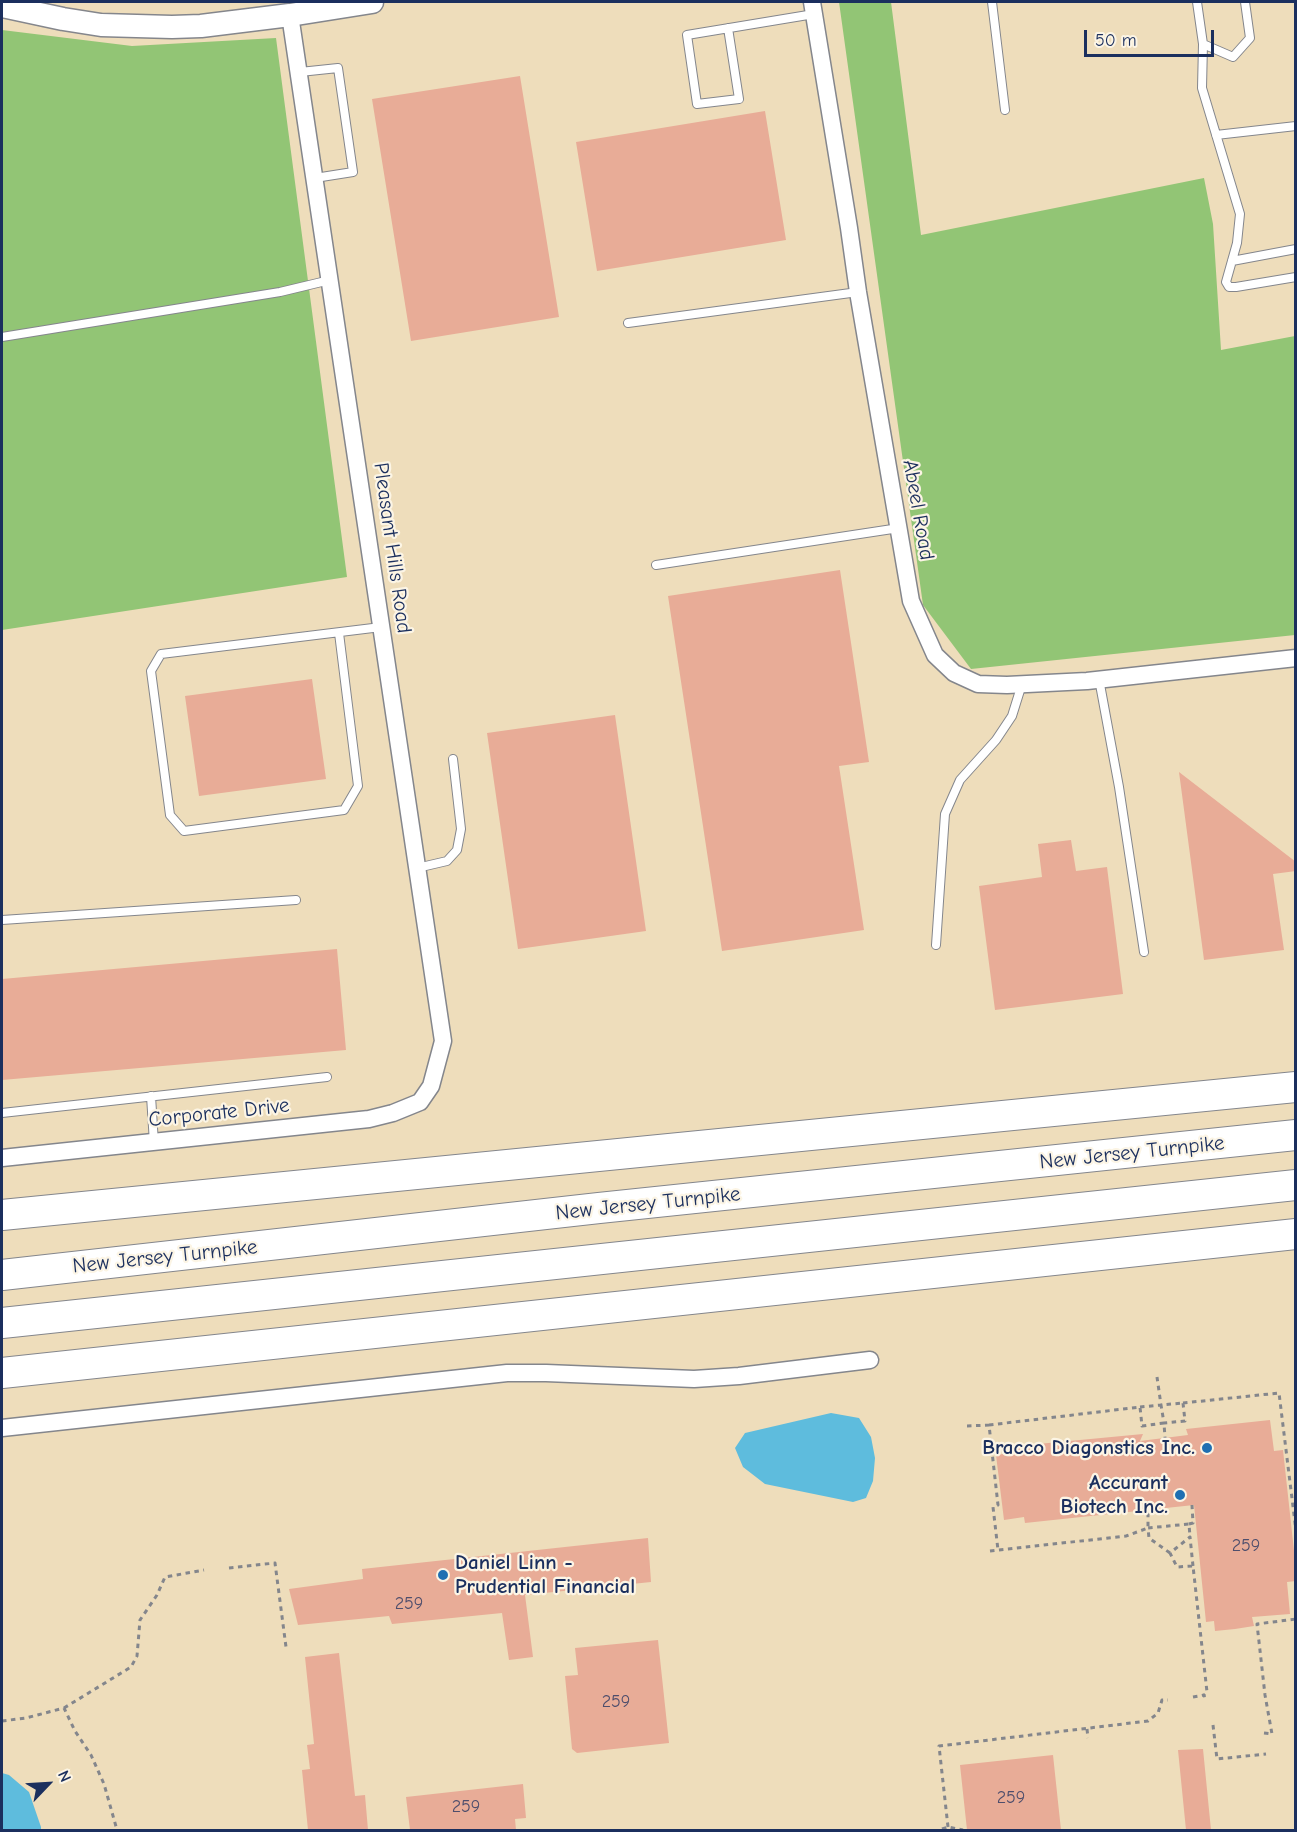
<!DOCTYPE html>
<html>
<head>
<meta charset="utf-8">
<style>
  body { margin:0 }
  #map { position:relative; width:1297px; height:1832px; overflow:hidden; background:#edb; font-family:"Comic Neue",sans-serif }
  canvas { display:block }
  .frame { position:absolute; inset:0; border:3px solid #1b2f5e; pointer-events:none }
  .north { position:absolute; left:18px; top:1754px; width:60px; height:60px; -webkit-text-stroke:4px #fcf5e5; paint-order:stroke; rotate:65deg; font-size:16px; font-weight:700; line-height:24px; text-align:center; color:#1b2f5e }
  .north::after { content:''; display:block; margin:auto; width:21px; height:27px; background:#1b2f5e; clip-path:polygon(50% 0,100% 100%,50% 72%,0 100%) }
  .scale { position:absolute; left:1084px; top:30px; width:130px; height:27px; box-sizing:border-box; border:3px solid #1b2f5e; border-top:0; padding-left:8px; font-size:18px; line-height:21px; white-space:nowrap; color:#1b2f5e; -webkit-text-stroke:4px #fcf5e5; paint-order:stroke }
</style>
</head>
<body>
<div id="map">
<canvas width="1297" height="1832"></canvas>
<div class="frame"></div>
<div class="north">N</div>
<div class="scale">50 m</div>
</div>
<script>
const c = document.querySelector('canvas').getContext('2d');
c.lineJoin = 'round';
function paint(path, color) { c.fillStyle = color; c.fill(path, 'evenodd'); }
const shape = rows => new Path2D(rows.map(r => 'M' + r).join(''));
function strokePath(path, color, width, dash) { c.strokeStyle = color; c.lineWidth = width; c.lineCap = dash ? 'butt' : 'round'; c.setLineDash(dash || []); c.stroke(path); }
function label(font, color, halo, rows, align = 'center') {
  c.font = font + ' "Comic Neue",sans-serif'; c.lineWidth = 4.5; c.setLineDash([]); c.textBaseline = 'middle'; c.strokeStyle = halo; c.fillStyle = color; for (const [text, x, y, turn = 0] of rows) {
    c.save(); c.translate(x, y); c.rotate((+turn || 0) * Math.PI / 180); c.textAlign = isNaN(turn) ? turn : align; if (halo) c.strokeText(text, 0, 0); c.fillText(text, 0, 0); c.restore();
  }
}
const green = shape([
  [839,2,891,2,921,235,1204,178,1213,224,1221,350,1295,336,1295,635,971,669,923,605],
  [2,30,132,46,276,38,347,577,2,630]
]);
const water = shape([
  [831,1413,859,1418,871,1437,875,1458,873,1481,866,1498,853,1502,765,1484,743,1467,735,1448,745,1433],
  [2,1773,9,1775,29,1792,41,1827,41,1830,2,1830]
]);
const building = shape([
  [520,76,559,317,411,341,372,99],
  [765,111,786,240,597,271,576,142],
  [840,570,869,762,839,766,864,930,722,951,668,596],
  [312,679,326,779,199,796,185,696],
  [615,715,646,931,518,949,487,733],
  [1179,772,1296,862,1296,871,1273,874,1284,950,1204,960],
  [1071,840,1076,871,1107,867,1123,994,995,1010,979,886,1042,877,1038,844],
  [337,949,346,1050,2,1080,2,979],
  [1270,1420,1274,1451,1283,1450,1296,1569,1296,1581,1287,1582,1290,1614,1252,1617,1254,1626,1235,1629,1215,1631,1214,1621,1206,1622,1194,1505,1025,1523,1024,1517,1004,1520,996,1455,1017,1452,1017,1446,1143,1434,1140,1441,1188,1435,1186,1429],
  [648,1538,651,1582,525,1595,533,1657,509,1660,502,1613,392,1624,389,1616,298,1625,289,1589,363,1579,362,1569],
  [658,1640,669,1743,577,1753,572,1749,565,1676,578,1675,575,1648],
  [339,1653,355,1796,365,1795,368,1830,308,1830,302,1770,310,1769,307,1745,314,1744,305,1657],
  [1203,1749,1211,1830,1186,1830,1178,1750],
  [1053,1755,1061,1830,967,1830,960,1765],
  [523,1784,526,1818,515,1819,516,1830,410,1830,406,1797]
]);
const path = shape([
  [1183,1403,1279,1393,1296,1531],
  [1183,1403,1185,1421,1164,1423,1161,1405,1183,1403],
  [1140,1407,1161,1405,1157,1377],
  [989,1425,1140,1407,1142,1426,1164,1423,1165,1438],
  [967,1426,989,1425,998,1505,993,1507,998,1550],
  [1189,1524,1193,1523,1192,1505],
  [990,1551,1126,1536,1148,1528,1148,1510],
  [1170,1553,1149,1538,1148,1528,1189,1524,1190,1537],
  [1193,1566,1190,1537,1170,1553,1177,1567,1193,1566,1207,1692,1204,1695],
  [229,1568,275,1563,286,1647],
  [1193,1697,1204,1695,1205,1700],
  [64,1708,131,1667,137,1656,140,1620,157,1595,165,1577,204,1570],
  [2,1721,26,1718,64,1708,75,1731,91,1755,104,1784,117,1830],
  [1213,1725,1217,1759,1266,1754],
  [1087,1729,1088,1738],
  [1264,1733,1272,1734,1265,1695,1257,1624,1296,1619],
  [948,1827,939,1746,1148,1721,1158,1713,1162,1700,1168,1700],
  [942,1829,948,1827,963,1830]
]);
const lane = shape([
  [992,2,1005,110],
  [1197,2,1203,44,1233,57,1250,38,1245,2],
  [728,28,739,99,697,104,687,35,814,14],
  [1203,44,1202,88,1240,214,1237,243,1226,282,1229,287,1236,287,1296,277],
  [300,72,338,68,353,172,315,178],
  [1216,135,1296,126],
  [1232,261,1296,249],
  [628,323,858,292],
  [2,337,280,292,330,280],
  [656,565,899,528],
  [339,633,358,786,344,810,184,831,170,815,151,671,161,654,381,627],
  [1099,679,1119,787,1144,952],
  [417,868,447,861,457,850,461,829,453,759],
  [2,920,296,900],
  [936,945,945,814,960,780,996,740,1012,716,1022,684],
  [151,1096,154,1143],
  [2,1113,327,1077]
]);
const street = shape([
  [812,2,849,228,858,292,911,601,935,655,954,673,978,684,1007,685,1087,681,1296,658],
  [2,1158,369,1119,393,1113,420,1102,431,1086,443,1041,290,15],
  [2,1428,507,1373,546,1373,694,1379,739,1376,870,1360]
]);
const secondary = shape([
  [2,6,63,19,101,25,172,27,201,26,290,15,372,2]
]);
const highway = shape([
  [2,1215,1296,1087],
  [2,1275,599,1208,1296,1135],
  [2,1323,1296,1185],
  [2,1373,1296,1234]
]);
const markers = [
  [1207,1448,6,"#1f6fb2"],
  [1180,1495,6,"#1f6fb2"],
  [443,1575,6,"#1f6fb2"]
];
const numberNames = [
  ["259",1246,1546],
  ["259",409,1604],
  ["259",616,1702],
  ["259",1011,1798],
  ["259",466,1807]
];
const streetNames = [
  ["Abeel Road",918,510,80],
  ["Pleasant Hills Road",392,548,82],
  ["Corporate Drive",219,1113,-6],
  ["New Jersey Turnpike",1132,1153,-6],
  ["New Jersey Turnpike",648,1204,-6],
  ["New Jersey Turnpike",165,1257,-6]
];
const poiNames = [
  ["Bracco Diagonstics Inc.",1195,1448],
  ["Accurant",1168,1483],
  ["Biotech Inc.",1168,1507],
  ["Daniel Linn -",455,1563,"left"],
  ["Prudential Financial",455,1587,"left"]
];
paint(green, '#92c575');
paint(water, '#5ebcdd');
paint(building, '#e8ac97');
strokePath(lane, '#84868c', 10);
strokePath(street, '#84868c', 19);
strokePath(secondary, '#84868c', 25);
strokePath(highway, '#84868c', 32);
strokePath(path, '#84868c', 3, [4.5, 4.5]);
strokePath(lane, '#fff', 8);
strokePath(street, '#fff', 16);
strokePath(secondary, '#fff', 22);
strokePath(highway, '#fff', 30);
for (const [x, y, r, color] of markers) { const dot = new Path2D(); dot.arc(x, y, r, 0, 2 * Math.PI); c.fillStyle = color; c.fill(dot); strokePath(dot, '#fcf5e5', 2); }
label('18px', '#4e4e6c', null, numberNames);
label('21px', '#1b2f5e', '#fcf5e5', streetNames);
label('bold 21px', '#1b2f5e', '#fcf5e5', poiNames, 'right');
</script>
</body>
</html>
